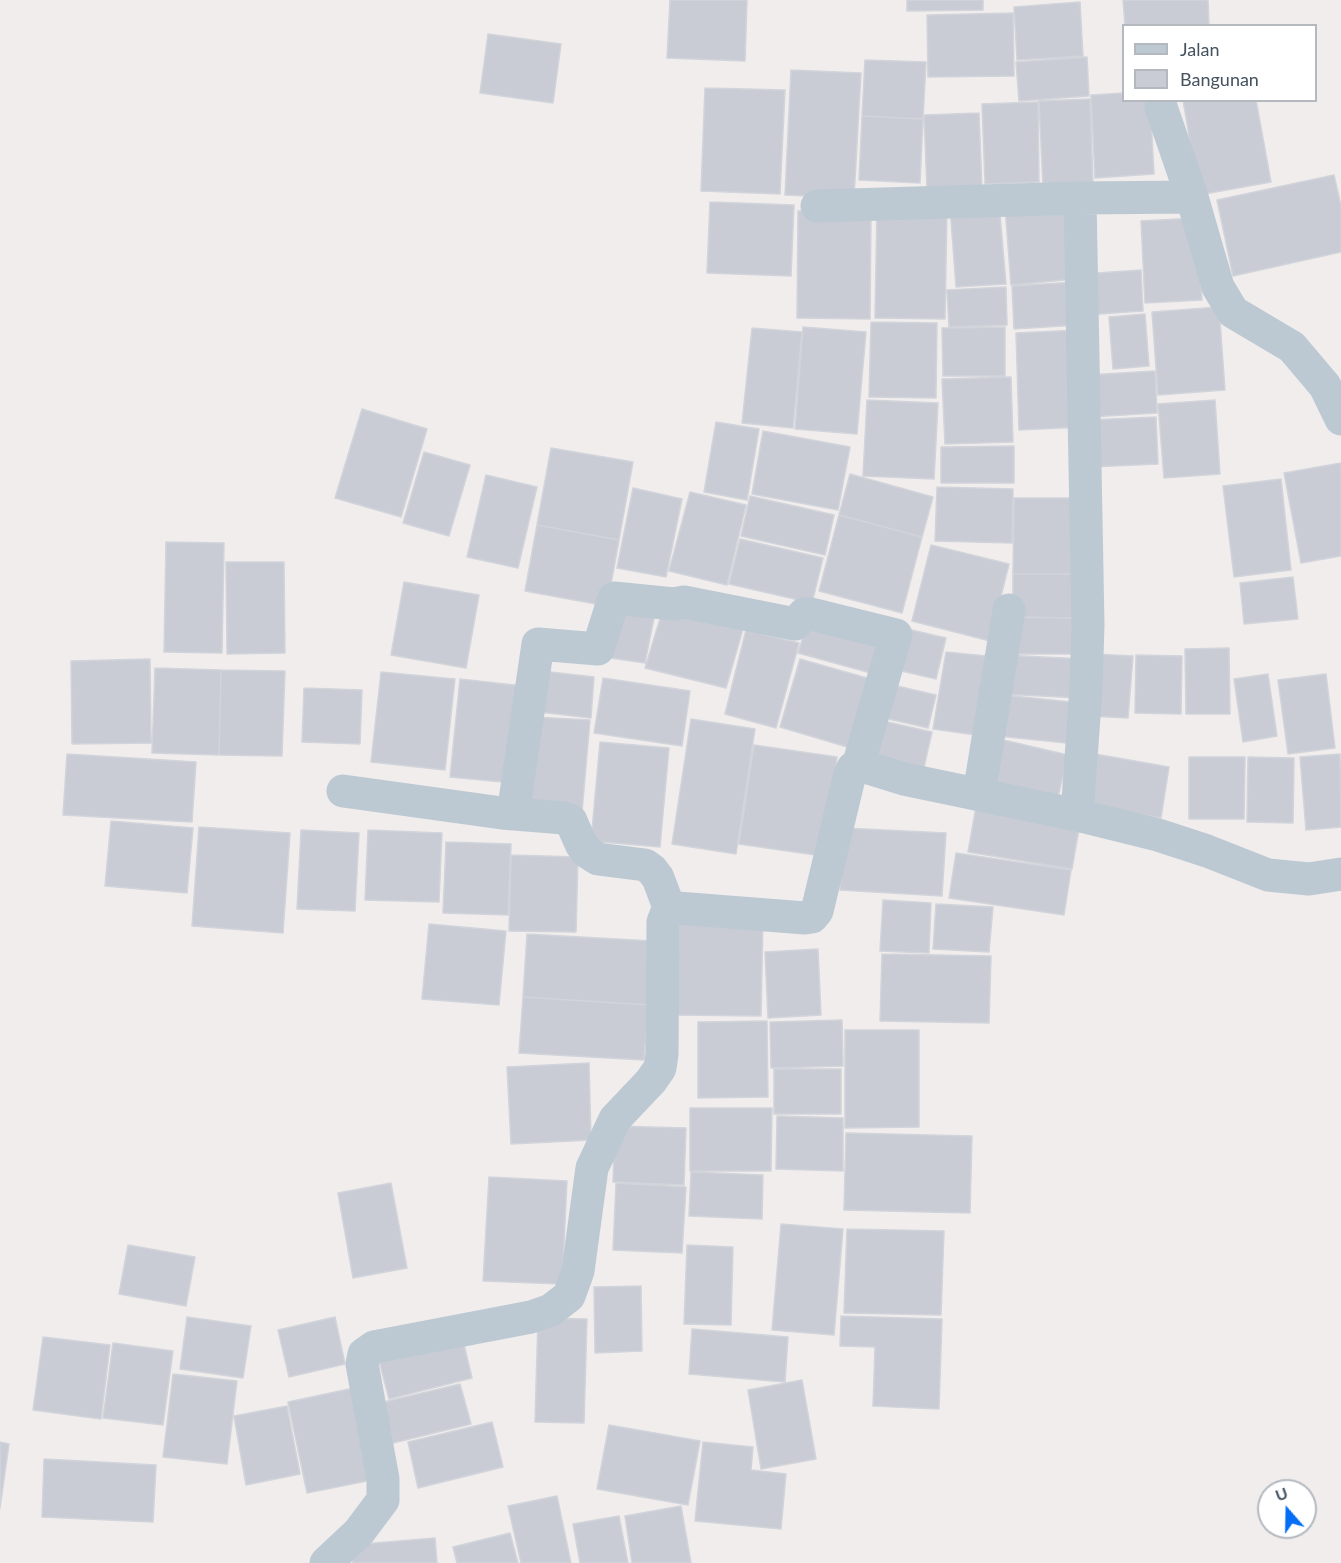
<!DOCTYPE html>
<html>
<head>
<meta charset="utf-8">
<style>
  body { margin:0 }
  #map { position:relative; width:1341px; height:1563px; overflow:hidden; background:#f1eded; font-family:Lato,sans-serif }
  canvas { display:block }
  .legend { position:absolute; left:1122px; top:24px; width:195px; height:78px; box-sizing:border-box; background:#fff; border:2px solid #b4b9bf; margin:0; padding:8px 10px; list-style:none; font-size:18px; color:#44515e }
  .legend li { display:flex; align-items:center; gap:12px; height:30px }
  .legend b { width:30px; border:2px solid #b4b9bf }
  .north { position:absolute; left:1257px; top:1479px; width:60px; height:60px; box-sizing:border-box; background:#fff; border:2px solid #b4b9bf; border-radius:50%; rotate:340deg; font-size:16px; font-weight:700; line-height:24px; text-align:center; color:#44515e }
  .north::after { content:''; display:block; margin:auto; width:21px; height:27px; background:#036ef5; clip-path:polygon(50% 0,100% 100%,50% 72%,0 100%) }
</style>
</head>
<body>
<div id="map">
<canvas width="1341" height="1563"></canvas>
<ul class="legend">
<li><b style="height:8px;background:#bcc9d2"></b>Jalan</li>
<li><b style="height:16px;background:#c9ccd4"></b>Bangunan</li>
</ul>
<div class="north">U</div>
</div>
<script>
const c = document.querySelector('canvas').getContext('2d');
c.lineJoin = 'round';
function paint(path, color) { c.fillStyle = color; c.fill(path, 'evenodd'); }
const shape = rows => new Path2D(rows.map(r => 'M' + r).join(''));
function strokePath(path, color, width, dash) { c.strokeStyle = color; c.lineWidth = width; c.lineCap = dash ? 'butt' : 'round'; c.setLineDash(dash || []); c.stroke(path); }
const building = shape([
  [670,0,747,0,745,61,667,58,670,0],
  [907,0,983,0,983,10,907,11,907,0],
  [1123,0,1208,0,1209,26,1125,26,1123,0],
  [1080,2,1083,56,1017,60,1014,7,1080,2],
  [1013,13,1014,76,928,77,927,15,1013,13],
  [488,34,561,44,553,103,480,93,488,34],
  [1087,57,1089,96,1019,101,1016,62,1087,57],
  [865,60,926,62,923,119,862,116,865,60],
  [791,70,861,73,854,198,785,195,791,70],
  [705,88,785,90,780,194,701,191,705,88],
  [1124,93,1124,100,1150,100,1154,174,1095,178,1091,95,1124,93],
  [1090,99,1093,184,1043,186,1039,101,1090,99],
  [1183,100,1256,100,1271,182,1199,195,1183,100],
  [1038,102,1039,182,985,184,982,104,1038,102],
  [979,113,982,189,927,190,924,115,979,113],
  [862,116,923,119,920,183,859,180,862,116],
  [1334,175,1341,206,1341,252,1233,276,1217,200,1334,175],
  [1069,201,1075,279,1011,285,1005,207,1069,201],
  [710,202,794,205,791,276,707,273,710,202],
  [999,203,1006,284,956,287,950,207,999,203],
  [877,207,947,208,945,319,875,318,877,207],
  [798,211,871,211,870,319,797,318,798,211],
  [1197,218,1202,300,1145,303,1141,221,1197,218],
  [1141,270,1143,311,1085,315,1082,274,1141,270],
  [1076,282,1078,325,1014,329,1012,286,1076,282],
  [1006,287,1007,325,949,327,947,290,1006,287],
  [1219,307,1225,390,1158,395,1152,312,1219,307],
  [1145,314,1149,366,1113,369,1109,317,1145,314],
  [871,322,937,323,936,398,869,397,871,322],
  [803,327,866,332,857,434,795,429,803,327],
  [1005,327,1005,376,943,376,942,328,1005,327],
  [752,328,802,332,793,428,742,423,752,328],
  [1079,330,1083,427,1019,430,1016,333,1079,330],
  [1155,371,1157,413,1090,417,1087,375,1155,371],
  [1011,377,1013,442,945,444,942,379,1011,377],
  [867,400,938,403,934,479,863,476,867,400],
  [1215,400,1220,474,1164,478,1158,404,1215,400],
  [362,409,427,429,401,517,335,498,362,409],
  [1156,417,1158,464,1090,467,1088,420,1156,417],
  [716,422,759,429,747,500,704,492,716,422],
  [763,431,850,447,838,510,752,494,763,431],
  [1014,446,1014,483,941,483,941,447,1014,446],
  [551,448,633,462,619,540,537,525,551,448],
  [424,452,470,465,449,536,403,523,424,452],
  [1341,463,1341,556,1301,563,1284,473,1341,463],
  [850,474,933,497,922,537,839,515,850,474],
  [486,475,537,487,518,568,467,557,486,475],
  [1281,479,1291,570,1234,577,1223,486,1281,479],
  [937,487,1013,489,1012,543,935,541,937,487],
  [633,488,682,499,666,577,617,568,633,488],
  [690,492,746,505,727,585,669,571,690,492],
  [750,496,834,515,825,555,741,536,750,496],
  [1014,498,1077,498,1076,574,1013,574,1014,498],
  [839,515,922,537,902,613,819,591,839,515],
  [537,525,619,540,607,606,525,591,537,525],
  [740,539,823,558,812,603,729,584,740,539],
  [166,542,224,543,222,653,164,652,166,542],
  [931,545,1009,564,990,641,912,621,931,545],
  [226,562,284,562,285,653,227,654,226,562],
  [1013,574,1076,574,1075,618,1013,617,1013,574],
  [1293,577,1298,619,1244,624,1240,583,1293,577],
  [404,582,479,595,466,668,391,655,404,582],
  [615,601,656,608,645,663,604,657,615,601],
  [663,609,743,629,726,688,645,668,663,609],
  [1013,617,1075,618,1075,654,1013,654,1013,617],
  [809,618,889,639,878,675,798,653,809,618],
  [903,628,946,638,936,679,893,669,903,628],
  [746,630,799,643,776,728,725,714,746,630],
  [1229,648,1230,714,1186,714,1185,649,1229,648],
  [946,652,996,657,983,736,933,729,946,652],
  [1094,654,1133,656,1128,718,1090,716,1094,654],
  [1003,655,1083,659,1080,698,1001,694,1003,655],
  [1136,655,1182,656,1181,714,1135,713,1136,655],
  [150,659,151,743,72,744,71,661,150,659],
  [800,659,874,680,854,749,780,727,800,659],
  [155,668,221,670,219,755,152,753,155,668],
  [221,670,285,671,282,756,219,755,221,670],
  [542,671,594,677,591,718,539,712,542,671],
  [381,672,455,679,445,770,371,762,381,672],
  [1268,674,1277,736,1243,742,1234,679,1268,674],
  [1326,674,1335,748,1288,754,1278,680,1326,674],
  [603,678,690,691,682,746,594,733,603,678],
  [460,679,523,686,513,783,450,777,460,679],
  [884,683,936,695,928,728,876,716,884,683],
  [304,688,362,690,360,744,302,742,304,688],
  [1003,695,1081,703,1076,744,998,736,1003,695],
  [534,717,590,720,582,812,525,810,534,717],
  [691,719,755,729,736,854,672,844,691,719],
  [874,719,932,732,922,776,864,762,874,719],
  [995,738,1068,755,1057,801,985,785,995,738],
  [600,742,669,748,660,847,591,841,600,742],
  [754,745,837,757,822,856,739,844,754,745],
  [67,754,196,762,192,822,63,815,67,754],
  [1095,754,1169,767,1161,818,1086,805,1095,754],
  [1340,754,1341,827,1306,830,1300,757,1340,754],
  [1189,757,1245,757,1244,819,1189,819,1189,757],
  [1248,757,1294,758,1293,823,1247,822,1248,757],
  [976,807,1080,823,1072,869,968,852,976,807],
  [111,821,193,828,187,893,105,886,111,821],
  [199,827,290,833,283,933,192,926,199,827],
  [844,828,946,833,942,896,840,890,844,828],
  [301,830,359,833,355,911,297,909,301,830],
  [368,830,442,833,439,902,365,900,368,830],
  [446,842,511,844,508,915,443,913,446,842],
  [956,853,1071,870,1064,915,949,898,956,853],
  [511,855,578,857,576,932,509,931,511,855],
  [883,900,931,903,929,953,880,951,883,900],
  [936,904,993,907,989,952,933,949,936,904],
  [679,917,763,918,761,1016,677,1015,679,917],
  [429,924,506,931,499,1005,422,999,429,924],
  [527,934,652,941,648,1005,523,997,527,934],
  [818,949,821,1015,768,1018,765,952,818,949],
  [882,954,991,956,989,1023,880,1021,882,954],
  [523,997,648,1005,644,1060,519,1053,523,997],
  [842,1020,843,1066,771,1068,770,1022,842,1020],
  [767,1021,768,1097,698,1098,698,1022,767,1021],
  [845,1030,919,1030,919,1127,845,1128,845,1030],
  [589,1063,591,1140,511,1144,507,1067,589,1063],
  [774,1069,841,1069,841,1114,774,1114,774,1069],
  [690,1108,772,1108,771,1171,690,1171,690,1108],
  [777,1116,843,1118,843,1171,776,1169,777,1116],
  [615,1126,686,1128,684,1185,613,1182,615,1126],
  [846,1133,972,1136,970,1213,844,1210,846,1133],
  [691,1172,763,1175,762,1219,689,1216,691,1172],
  [489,1177,567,1181,562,1284,483,1281,489,1177],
  [391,1183,407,1268,353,1278,338,1193,391,1183],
  [616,1183,686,1187,682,1253,613,1250,616,1183],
  [781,1224,843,1229,834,1335,772,1330,781,1224],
  [847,1229,944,1231,941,1315,844,1313,847,1229],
  [128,1245,195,1257,186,1306,119,1294,128,1245],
  [687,1245,733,1247,731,1325,684,1324,687,1245],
  [641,1286,642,1351,595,1353,594,1287,641,1286],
  [841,1316,942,1319,939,1409,873,1406,875,1347,840,1346,841,1316],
  [187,1317,251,1326,243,1378,180,1369,187,1317],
  [335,1317,345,1364,289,1377,278,1330,335,1317],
  [538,1318,587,1319,584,1423,535,1422,538,1318],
  [692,1329,788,1337,785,1382,689,1374,692,1329],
  [461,1332,472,1378,389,1399,377,1353,461,1332],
  [43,1337,110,1345,101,1419,33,1410,43,1337],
  [113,1343,173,1351,163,1425,103,1418,113,1343],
  [173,1374,237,1381,227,1464,163,1457,173,1374],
  [802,1380,816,1459,761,1469,748,1390,802,1380],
  [460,1384,471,1424,393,1443,384,1402,460,1384],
  [354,1388,372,1480,307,1493,288,1402,354,1388],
  [287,1406,300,1474,246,1485,234,1416,287,1406],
  [492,1422,503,1467,418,1488,408,1442,492,1422],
  [609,1425,700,1441,688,1505,597,1489,609,1425],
  [0,1442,9,1444,0,1508,0,1442],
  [703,1442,753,1447,751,1470,786,1474,781,1529,695,1521,703,1442],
  [44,1459,156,1465,153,1522,42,1517,44,1459],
  [557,1496,571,1563,521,1563,508,1506,557,1496],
  [681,1506,691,1563,632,1563,625,1516,681,1506],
  [619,1516,628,1563,580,1563,573,1524,619,1516],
  [510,1533,518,1563,457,1563,453,1547,510,1533],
  [435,1538,437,1563,353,1563,351,1545,435,1538]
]);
const minor = shape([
  [1161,107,1192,197,1218,287,1233,312,1292,347,1325,386,1341,419],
  [817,206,1080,198,1192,197],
  [343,791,502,813,564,818,571,821,581,844,587,852,598,859,645,865,652,870,658,878,670,910],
  [979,794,1009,610],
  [513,814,538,644,598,649,614,598,674,604,684,602,795,624,804,614,811,614,896,635,858,766],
  [1077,815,1086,688,1088,625,1080,198],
  [326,1563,359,1532,383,1500,383,1479,362,1364,364,1354,374,1347,531,1317,551,1310,569,1296,578,1271,592,1168,615,1119,651,1081,660,1068,662,1054,663,922,666,914,670,910,677,908,805,918,812,917,817,911,850,774,853,768,862,766,904,779,1077,815,1158,835,1207,851,1268,875,1309,879,1341,874]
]);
paint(building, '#c9ccd4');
strokePath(building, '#d1d4da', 1.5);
strokePath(minor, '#bcc9d2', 33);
</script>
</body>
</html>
